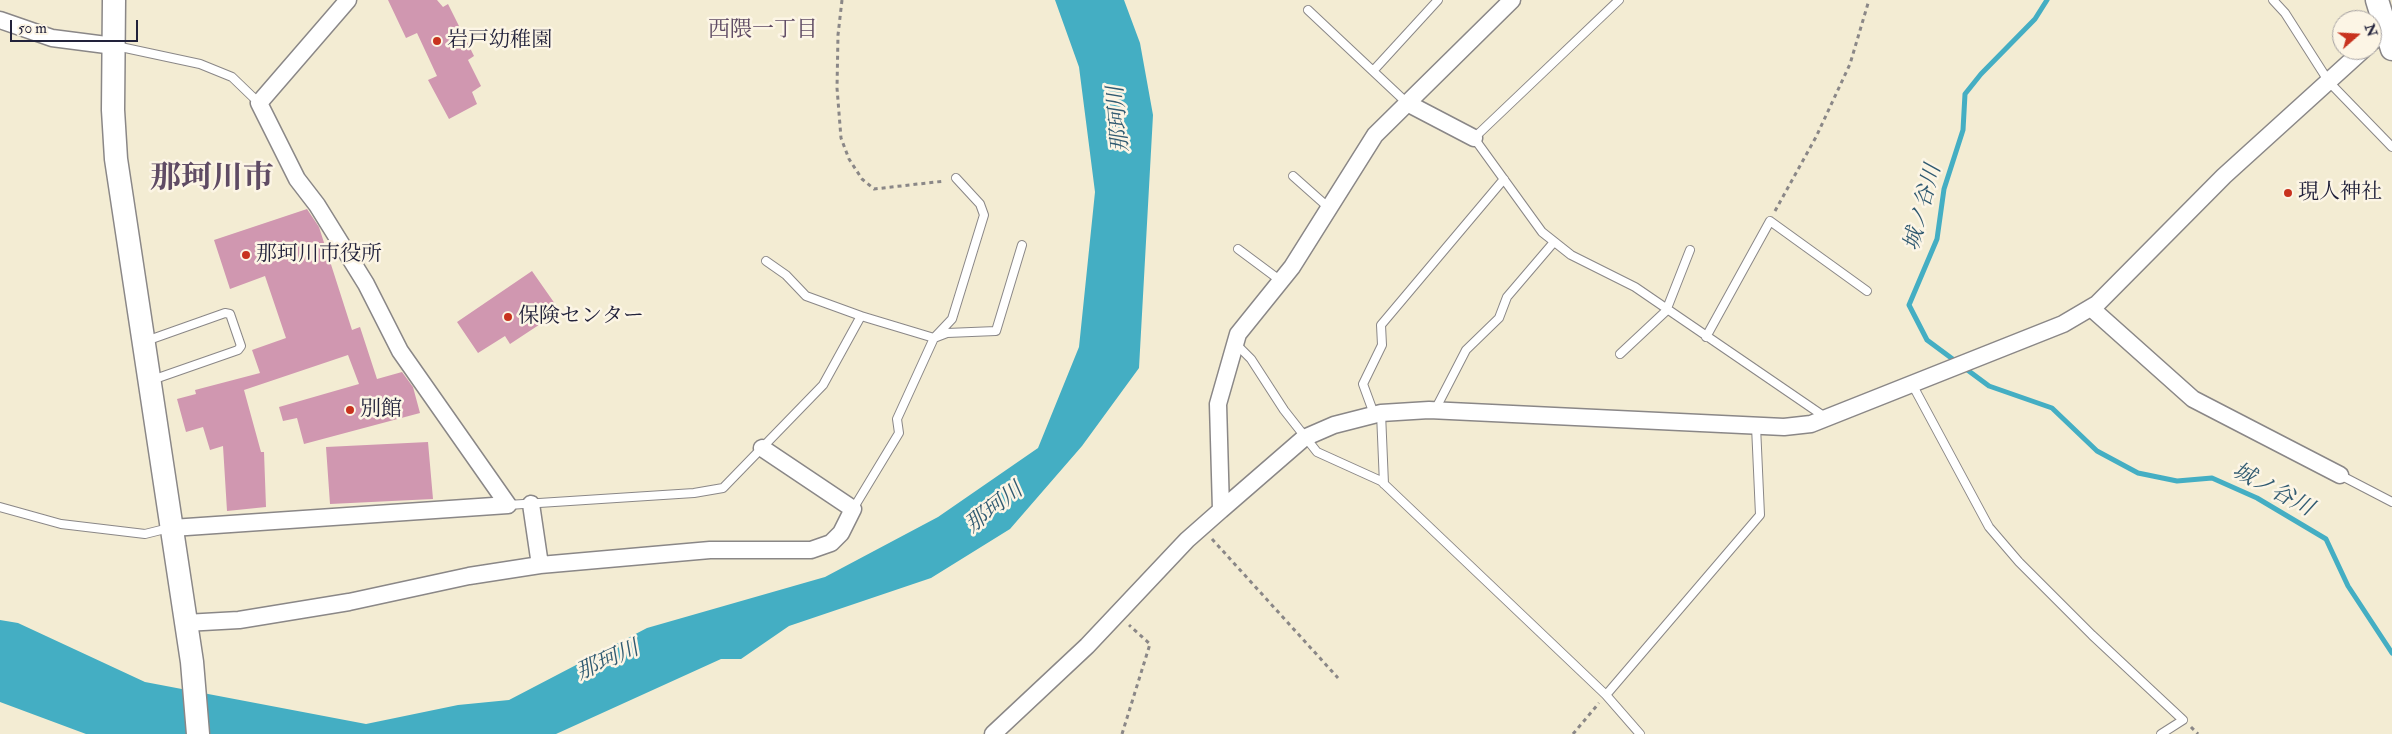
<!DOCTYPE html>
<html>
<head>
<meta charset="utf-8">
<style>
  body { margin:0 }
  #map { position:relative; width:2392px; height:734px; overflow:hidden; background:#f3ecd3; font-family:"IM FELL Double Pica",serif }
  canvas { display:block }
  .north { position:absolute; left:2332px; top:10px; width:50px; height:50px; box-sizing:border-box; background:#fcf5e5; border:1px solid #a5a1a1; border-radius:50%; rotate:71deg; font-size:14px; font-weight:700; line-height:20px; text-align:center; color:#22223b }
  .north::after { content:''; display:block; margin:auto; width:18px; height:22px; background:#c8321e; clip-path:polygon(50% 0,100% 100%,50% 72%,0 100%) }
  .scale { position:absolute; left:10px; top:20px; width:128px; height:22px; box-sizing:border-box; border:2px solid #22223b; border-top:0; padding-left:6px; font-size:15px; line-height:18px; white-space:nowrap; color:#22223b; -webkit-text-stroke:4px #fcf5e5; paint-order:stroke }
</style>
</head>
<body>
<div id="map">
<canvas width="2392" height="734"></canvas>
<div class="north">N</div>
<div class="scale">50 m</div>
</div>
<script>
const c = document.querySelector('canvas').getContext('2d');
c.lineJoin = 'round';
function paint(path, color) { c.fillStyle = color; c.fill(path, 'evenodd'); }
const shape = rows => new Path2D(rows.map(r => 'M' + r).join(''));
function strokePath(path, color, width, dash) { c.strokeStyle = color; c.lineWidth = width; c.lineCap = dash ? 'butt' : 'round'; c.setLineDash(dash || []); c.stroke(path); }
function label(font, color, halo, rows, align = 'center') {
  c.font = font + ' "IM FELL Double Pica","Noto Serif JP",serif'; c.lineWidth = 5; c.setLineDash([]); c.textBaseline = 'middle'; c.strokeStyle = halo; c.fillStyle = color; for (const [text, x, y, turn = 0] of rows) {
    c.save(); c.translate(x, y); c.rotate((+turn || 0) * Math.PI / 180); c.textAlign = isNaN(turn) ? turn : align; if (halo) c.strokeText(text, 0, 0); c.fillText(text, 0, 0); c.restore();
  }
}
const water = shape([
  [1055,0,1124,0,1140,43,1153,115,1139,368,1082,446,1010,529,931,578,789,626,741,659,721,659,556,734,86,734,0,702,0,620,18,623,145,682,366,724,458,705,509,700,647,628,825,577,938,517,1038,448,1079,347,1095,192,1079,67]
]);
const stream = shape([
  [2047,0,2035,19,1981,74,1965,94,1963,130,1944,189,1937,239,1909,305,1927,340,1989,386,2052,408,2097,451,2138,473,2177,481,2212,478,2257,498,2326,539,2348,586,2392,653]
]);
const building = shape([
  [388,0,437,0,443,7,448,4,474,56,468,60,481,86,472,92,477,104,449,119,428,80,437,76,417,33,406,38],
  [307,209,319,227,352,330,360,327,377,379,402,372,413,387,420,413,304,444,297,418,283,421,279,407,359,384,348,355,244,390,261,452,264,452,266,507,227,511,223,446,210,450,203,427,186,432,177,399,196,394,195,390,260,373,252,350,286,338,265,276,230,289,214,240],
  [532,271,560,311,510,344,505,336,478,353,457,322],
  [428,442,433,499,330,504,326,447]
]);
const path = shape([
  [842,0,838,35,837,88,841,138,849,159,862,179,874,189,945,181],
  [1775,211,1816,137,1850,64,1869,0],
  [1212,539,1338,678],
  [2191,727,2198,734],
  [1122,734,1150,644,1129,625],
  [1573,734,1599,703]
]);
const lane = shape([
  [1619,0,1474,138,1542,232,1571,255,1635,287,1825,417],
  [2273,0,2285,13,2329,82,2392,147],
  [1308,10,1407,103],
  [116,46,200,64,232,77,259,103],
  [1373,71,1438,0],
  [1293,176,1329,208],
  [1238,249,1281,281],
  [766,261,786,275,806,296,861,316],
  [1706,337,1770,221,1867,291],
  [146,341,225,313,230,314,241,346,238,350,152,380],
  [1236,344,1251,359,1284,410,1317,452,1381,481,1606,695,1640,734],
  [1620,354,1666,311,1690,250],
  [1912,384,1989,527,2019,562,2092,635,2183,720,2161,734],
  [1435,410,1466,350,1499,318,1507,297,1554,242],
  [1381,413,1384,484],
  [1374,414,1363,384,1382,345,1381,325,1504,179],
  [2340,475,2392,502],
  [508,505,694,493,723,488,823,385,861,316,934,338,952,319,984,215,980,204,956,178],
  [0,507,61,524,145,534,169,528],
  [853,509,899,433,897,419,934,338,947,333,996,331,1022,245],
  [1606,695,1760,515,1756,426]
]);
const street = shape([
  [348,0,259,103,297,179,317,205,366,284,400,351,508,505],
  [0,20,52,38,114,46],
  [2372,42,2392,22],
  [1407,103,1474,138],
  [2091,308,2193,399,2340,475],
  [531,504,540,565],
  [1221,510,1304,438,1334,425,1381,413,1429,410,1784,427,1811,424,2063,324,2097,304,2224,176,2363,50],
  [172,528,508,505],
  [185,623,239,620,349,602,469,576,540,565,710,550,811,550,831,543,841,533,853,509,762,448],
  [993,734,1087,646,1187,540,1221,510,1218,404,1238,334,1292,267,1375,135,1512,0]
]);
const secondary = shape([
  [114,0,113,110,116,159,192,662,198,734],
  [2377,0,2392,49]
]);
const markers = [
  [437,41,5,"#c8321e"],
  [2288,193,5,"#c8321e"],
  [246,255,5,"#c8321e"],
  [508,317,5,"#c8321e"],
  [350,410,5,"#c8321e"]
];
const poiNames = [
  ["岩戸幼稚園",447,41],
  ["現人神社",2298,193],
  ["那珂川市役所",256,255],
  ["保険センター",518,317],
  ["別館",360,410]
];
const neighbourhoodNames = [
  ["西隈一丁目",763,31]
];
const waterNames = [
  ["那珂川",1120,119,-95],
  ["城ノ谷川",1924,208,-75],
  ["城ノ谷川",2272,491,28],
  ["那珂川",995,509,-38],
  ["那珂川",608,662,-24]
];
const townNames = [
  ["那珂川市",212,180]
];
paint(water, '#44aec3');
strokePath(stream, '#44aec3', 5);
paint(building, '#d097b0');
strokePath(lane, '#8a8787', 10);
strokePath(street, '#8a8787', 19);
strokePath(secondary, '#8a8787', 25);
strokePath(path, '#8a8787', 3, [4, 4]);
strokePath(lane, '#fff', 8);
strokePath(street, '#fff', 16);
strokePath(secondary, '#fff', 22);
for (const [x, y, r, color] of markers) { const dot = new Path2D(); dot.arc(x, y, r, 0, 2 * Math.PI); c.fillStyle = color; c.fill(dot); strokePath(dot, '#fcf5e5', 2); }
label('21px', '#22223b', '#fcf5e5', poiNames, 'left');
label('22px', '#5f4b64', '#fcf5e5', neighbourhoodNames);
label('italic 22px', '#305a71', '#fcf5e5', waterNames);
label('bold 31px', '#5f4b64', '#fcf5e5', townNames);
</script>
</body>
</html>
